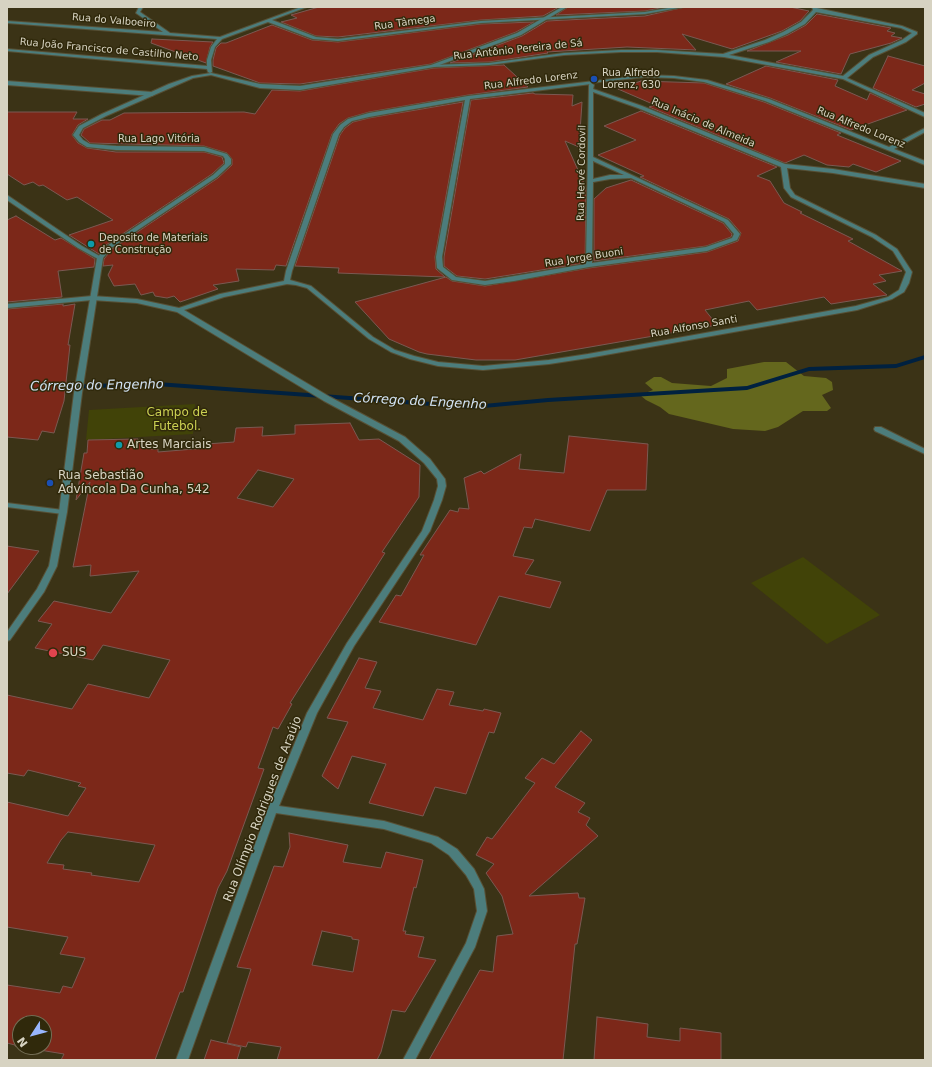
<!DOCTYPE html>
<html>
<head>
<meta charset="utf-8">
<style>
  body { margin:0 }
  #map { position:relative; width:932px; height:1067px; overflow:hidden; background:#3b3316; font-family:"DejaVu Sans",sans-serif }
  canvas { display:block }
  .frame { position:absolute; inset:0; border:8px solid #d7d3c2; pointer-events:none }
  .north { position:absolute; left:12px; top:1015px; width:40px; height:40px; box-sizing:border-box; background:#30290b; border:1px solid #736d54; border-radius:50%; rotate:234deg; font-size:11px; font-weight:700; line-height:16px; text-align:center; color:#d7d3c2 }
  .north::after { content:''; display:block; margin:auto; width:14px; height:18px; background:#98b5fd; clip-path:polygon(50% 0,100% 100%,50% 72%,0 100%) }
</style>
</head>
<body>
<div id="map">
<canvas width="932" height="1067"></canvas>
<div class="frame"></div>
<div class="north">N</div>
</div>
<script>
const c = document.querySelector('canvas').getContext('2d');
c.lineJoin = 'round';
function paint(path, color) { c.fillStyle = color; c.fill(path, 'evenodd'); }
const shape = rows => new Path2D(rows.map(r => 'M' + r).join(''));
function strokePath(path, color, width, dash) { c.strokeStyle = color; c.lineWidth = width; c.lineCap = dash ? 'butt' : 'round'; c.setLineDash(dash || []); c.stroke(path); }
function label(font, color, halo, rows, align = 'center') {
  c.font = font + ' "DejaVu Sans",sans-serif'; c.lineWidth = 3; c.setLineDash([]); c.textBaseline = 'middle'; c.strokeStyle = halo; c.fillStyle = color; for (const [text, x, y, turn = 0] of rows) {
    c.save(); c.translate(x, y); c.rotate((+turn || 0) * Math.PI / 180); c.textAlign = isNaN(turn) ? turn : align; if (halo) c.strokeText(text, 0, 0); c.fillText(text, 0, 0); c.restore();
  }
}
const green = shape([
  [195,404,193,434,86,440,89,410],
  [803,557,880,615,827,644,751,583]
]);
const forest = shape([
  [764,362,786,362,804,376,826,378,832,382,833,390,822,395,831,408,827,411,803,411,778,427,765,431,733,429,669,414,660,407,646,400,640,395,653,390,645,383,654,377,661,377,672,383,711,386,727,378,727,369]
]);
const stream = shape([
  [925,355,925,359,896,368,809,371,747,390,548,402,473,409,157,386,59,389,56,387,59,385,157,382,473,405,548,398,747,386,809,367,896,364,925,355]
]);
const building = shape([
  [319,7,559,7,543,16,481,20,338,37,316,36,281,22,297,18,291,15,319,7],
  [568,7,665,7,645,11,556,15,568,7],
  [685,7,790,7,809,11,800,21,782,31,732,49,682,34,696,50,627,47,547,52,548,53,489,62,450,63,522,36,547,21,645,16,685,7],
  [817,14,891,28,887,31,895,33,891,36,902,38,891,43,850,54,841,74,776,62,801,51,747,51,788,35,806,25,817,14],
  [534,22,516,32,431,64,300,84,260,83,213,66,213,60,216,48,221,43,226,43,272,25,312,40,338,42,481,24,534,22],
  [152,39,213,42,210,47,206,63,151,43,152,39],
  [888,56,925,66,925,83,912,90,925,94,925,104,916,107,873,88,888,56],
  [504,65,528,87,468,95,369,112,348,118,339,124,332,134,286,266,276,265,274,270,236,269,239,281,213,285,218,289,180,302,174,296,167,298,155,296,153,292,141,295,135,284,114,286,108,275,113,265,103,266,104,259,112,249,218,178,232,165,232,159,227,153,204,146,90,143,81,135,84,129,102,120,110,120,124,113,244,112,255,114,272,90,300,91,434,68,504,65],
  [766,66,838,80,835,86,867,100,870,93,907,110,851,130,770,98,726,84,766,66],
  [641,81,704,83,764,102,841,133,837,135,901,161,876,172,853,164,849,167,827,165,804,155,785,163,649,107,655,105,618,89,641,81],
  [533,93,535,94,573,95,572,106,582,102,579,147,565,141,586,188,585,263,485,279,457,276,444,266,444,257,471,100,533,93],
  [463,102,435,257,436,269,445,277,338,273,339,268,295,266,340,135,345,128,353,122,369,118,463,102],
  [641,111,777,167,757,176,770,181,784,203,802,212,800,213,853,239,848,241,902,271,879,275,886,281,873,284,887,295,831,304,824,297,757,310,749,301,705,310,717,325,515,360,476,360,427,354,419,352,389,339,355,302,446,277,452,281,485,286,589,268,707,252,738,241,741,233,729,219,640,177,644,176,598,155,636,140,604,126,641,111],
  [7,112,77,112,73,119,88,119,78,125,72,135,78,143,87,148,116,152,204,152,222,157,224,163,212,174,106,245,99,254,69,235,113,220,77,197,67,200,43,185,39,186,33,182,24,185,7,174,7,112],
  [631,180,723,223,732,234,731,237,706,246,594,261,594,199,606,188,631,180],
  [16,216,55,240,61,238,95,259,94,267,58,271,62,297,7,302,7,220,16,216],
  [63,304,63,306,75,304,68,345,70,345,64,401,54,433,42,431,38,440,7,437,7,309,63,304],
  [350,423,359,440,379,439,420,465,419,497,382,552,385,553,290,703,292,704,278,729,273,727,258,768,264,769,227,871,218,888,183,992,180,992,155,1060,61,1060,64,1054,15,1046,15,1045,7,1043,7,985,60,993,63,986,72,988,85,958,60,954,68,937,7,927,7,802,68,816,86,788,78,786,81,783,28,770,24,776,7,773,7,695,72,709,88,684,149,698,170,660,103,645,93,660,35,648,52,624,38,621,54,601,111,613,139,571,90,576,91,565,73,567,90,482,76,500,84,453,87,453,88,440,138,439,137,442,151,441,151,449,158,449,158,452,206,448,206,444,234,442,236,428,263,427,262,436,295,434,295,425,350,423],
  [258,470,294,479,273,507,237,498,258,470],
  [68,832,108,838,155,845,139,882,91,875,92,873,63,869,64,865,47,863,61,840,68,832],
  [20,1023,44,1023,44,1047,20,1047,20,1023],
  [569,436,648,444,646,490,607,490,590,531,535,519,532,528,524,527,513,556,534,560,525,574,561,582,550,608,499,596,476,645,379,622,396,595,401,596,424,555,420,555,450,510,458,512,459,508,469,509,464,478,481,471,484,474,521,454,519,469,564,473,569,436],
  [7,546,39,551,7,594,7,546],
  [359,658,377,662,365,688,381,691,373,708,423,720,437,689,454,692,449,705,483,711,484,709,501,713,494,733,489,732,466,794,435,787,423,816,369,803,386,764,352,756,338,789,322,776,348,722,327,718,359,658],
  [581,731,592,740,555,787,585,803,578,812,590,818,586,825,598,836,529,896,578,893,579,898,585,898,577,944,575,944,563,1060,429,1060,480,970,493,972,497,936,513,934,502,896,486,873,494,864,476,855,487,837,492,839,535,783,525,778,542,758,554,764,581,731],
  [289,833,348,845,343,862,381,868,386,852,423,860,416,888,414,887,403,931,406,931,405,934,424,937,418,957,436,960,405,1012,392,1010,381,1052,377,1060,277,1060,281,1047,248,1042,246,1047,227,1043,251,969,237,967,274,866,283,867,290,847,289,833],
  [322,931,352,937,352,939,359,940,353,972,312,965,322,931],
  [597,1017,648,1024,647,1037,680,1041,680,1028,721,1033,721,1060,594,1060,597,1017],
  [211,1040,241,1047,237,1060,204,1060,211,1040]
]);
const minor = shape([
  [139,7,143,7,140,12,170,33,220,37,301,7,307,7,272,20,316,37,338,39,481,21,645,12,674,7,684,7,645,14,481,23,338,41,313,39,268,22,222,39,215,47,211,60,212,72,210,73,208,72,207,69,7,51,7,49,207,66,207,60,211,47,217,39,7,23,7,21,163,32,136,13,139,7],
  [812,7,902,26,917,32,917,34,906,42,873,57,847,78,925,113,925,117,843,79,724,57,657,52,621,52,564,55,489,65,432,67,430,66,432,65,489,63,564,53,621,50,657,50,723,54,765,40,783,32,801,22,813,10,812,7],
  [816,12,901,28,912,33,902,40,869,55,843,76,729,55,769,42,787,34,805,24,816,12],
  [645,75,674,76,707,80,769,99,889,147,925,128,925,132,894,149,925,161,925,165,765,101,704,82,674,78,645,77,591,83,594,85,593,89,642,106,785,164,833,169,925,184,925,188,833,173,787,168,790,188,795,195,876,235,897,249,912,272,909,283,904,292,892,299,857,310,588,358,549,364,483,370,438,366,410,359,391,352,369,339,307,288,296,285,287,284,224,297,184,310,330,397,405,437,430,459,445,479,446,486,442,500,430,531,354,646,317,713,279,806,384,821,438,837,457,849,474,869,484,889,487,911,475,947,415,1060,403,1060,466,943,477,911,474,889,466,875,449,855,431,843,384,829,276,813,188,1060,176,1060,268,809,307,713,347,643,422,531,434,500,438,486,437,479,424,463,399,441,324,401,177,312,137,303,92,300,7,308,7,304,92,296,137,299,179,308,220,294,284,281,286,271,333,134,340,125,348,119,369,113,468,96,645,75],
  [589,84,586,264,485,281,456,277,443,267,442,257,470,99,591,84,589,84],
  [593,92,638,108,781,167,784,188,791,197,872,237,893,251,906,272,899,290,888,297,856,306,588,354,549,360,483,366,438,362,414,356,395,350,373,337,311,286,290,280,292,271,339,134,344,127,352,121,369,117,465,100,436,257,437,268,452,280,485,285,514,281,589,267,707,251,737,240,740,234,728,220,593,157,593,92],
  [593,161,624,175,610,175,593,179,593,161],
  [631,178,724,222,734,234,732,238,706,247,592,263,593,182,610,179,631,178],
  [7,81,152,92,155,94,152,96,7,85,7,81],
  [7,195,82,246,103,258,100,260,98,259,78,248,7,200,7,195],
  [875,427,881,427,925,449,925,454,875,431,874,429,875,427],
  [7,503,63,510,67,512,63,514,7,507,7,503]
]);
const tertiary = shape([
  [562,7,567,7,521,35,434,67,300,90,260,88,211,75,193,78,106,116,83,128,79,135,83,140,90,144,116,146,204,147,227,154,231,159,231,164,217,177,111,248,103,258,82,393,67,512,57,566,44,592,10,640,7,641,7,632,37,589,49,566,59,512,74,393,97,258,107,246,213,175,225,164,225,159,223,156,204,151,116,150,87,147,79,142,73,135,79,126,102,114,169,84,192,76,211,73,260,84,300,86,431,65,517,33,562,7]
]);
const markers = [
  [594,79,4,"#1a4fb4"],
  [91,244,4,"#0f9aa8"],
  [119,445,4,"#0f9aa8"],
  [50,483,4,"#1a4fb4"],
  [53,653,5,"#e0444e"]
];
const farStreetnames = [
  ["Rua do Valboeiro",114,21,5],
  ["Rua Tâmega",405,23,-8],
  ["Rua João Francisco de Castilho Neto",109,50,5],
  ["Rua Antônio Pereira de Sá",518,50,-6],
  ["Rua Alfredo Lorenz",531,81,-7],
  ["Rua Inácio de Almeida",703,123,23],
  ["Rua Alfredo Lorenz",861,128,22],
  ["Rua Lago Vitória",159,139],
  ["Rua Hervé Cordovil",582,173,-89],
  ["Rua Jorge Buoni",584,258,-9],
  ["Rua Alfonso Santi",694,327,-10]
];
const farPoinames = [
  ["Rua Alfredo",602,73],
  ["Lorenz, 630",602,85],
  ["Deposito de Materiais",99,238],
  ["de Construção",99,250]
];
const parkNames = [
  ["Campo de",177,413],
  ["Futebol.",177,427]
];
const poiNames = [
  ["Artes Marciais",127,445],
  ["Rua Sebastião",58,476],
  ["Advíncola Da Cunha, 542",58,490],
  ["SUS",62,653]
];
const streetNames = [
  ["Rua Olímpio Rodrigues de Araújo",263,809,-69]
];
const waterNames = [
  ["Córrego do Engenho",97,386,-1],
  ["Córrego do Engenho",420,402,3]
];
paint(green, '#414308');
paint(forest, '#64671d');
paint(stream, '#002140');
paint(building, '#7c2819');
strokePath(building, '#7b5952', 1);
strokePath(minor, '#575035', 2);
strokePath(tertiary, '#575035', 2);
paint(minor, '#4c7d7c');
paint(tertiary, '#4c7d7c');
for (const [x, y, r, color] of markers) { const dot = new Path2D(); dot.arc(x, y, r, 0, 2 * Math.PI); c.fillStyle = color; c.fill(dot); strokePath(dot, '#30290b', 1.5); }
label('10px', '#d7d3c2', '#30290b', farStreetnames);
label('10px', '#d7d3c2', '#30290b', farPoinames, 'left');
label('12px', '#cbd152', '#30290b', parkNames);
label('12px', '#d7d3c2', '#30290b', poiNames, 'left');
label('12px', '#d7d3c2', '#30290b', streetNames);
label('italic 13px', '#d2e3f4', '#30290b', waterNames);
</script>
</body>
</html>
